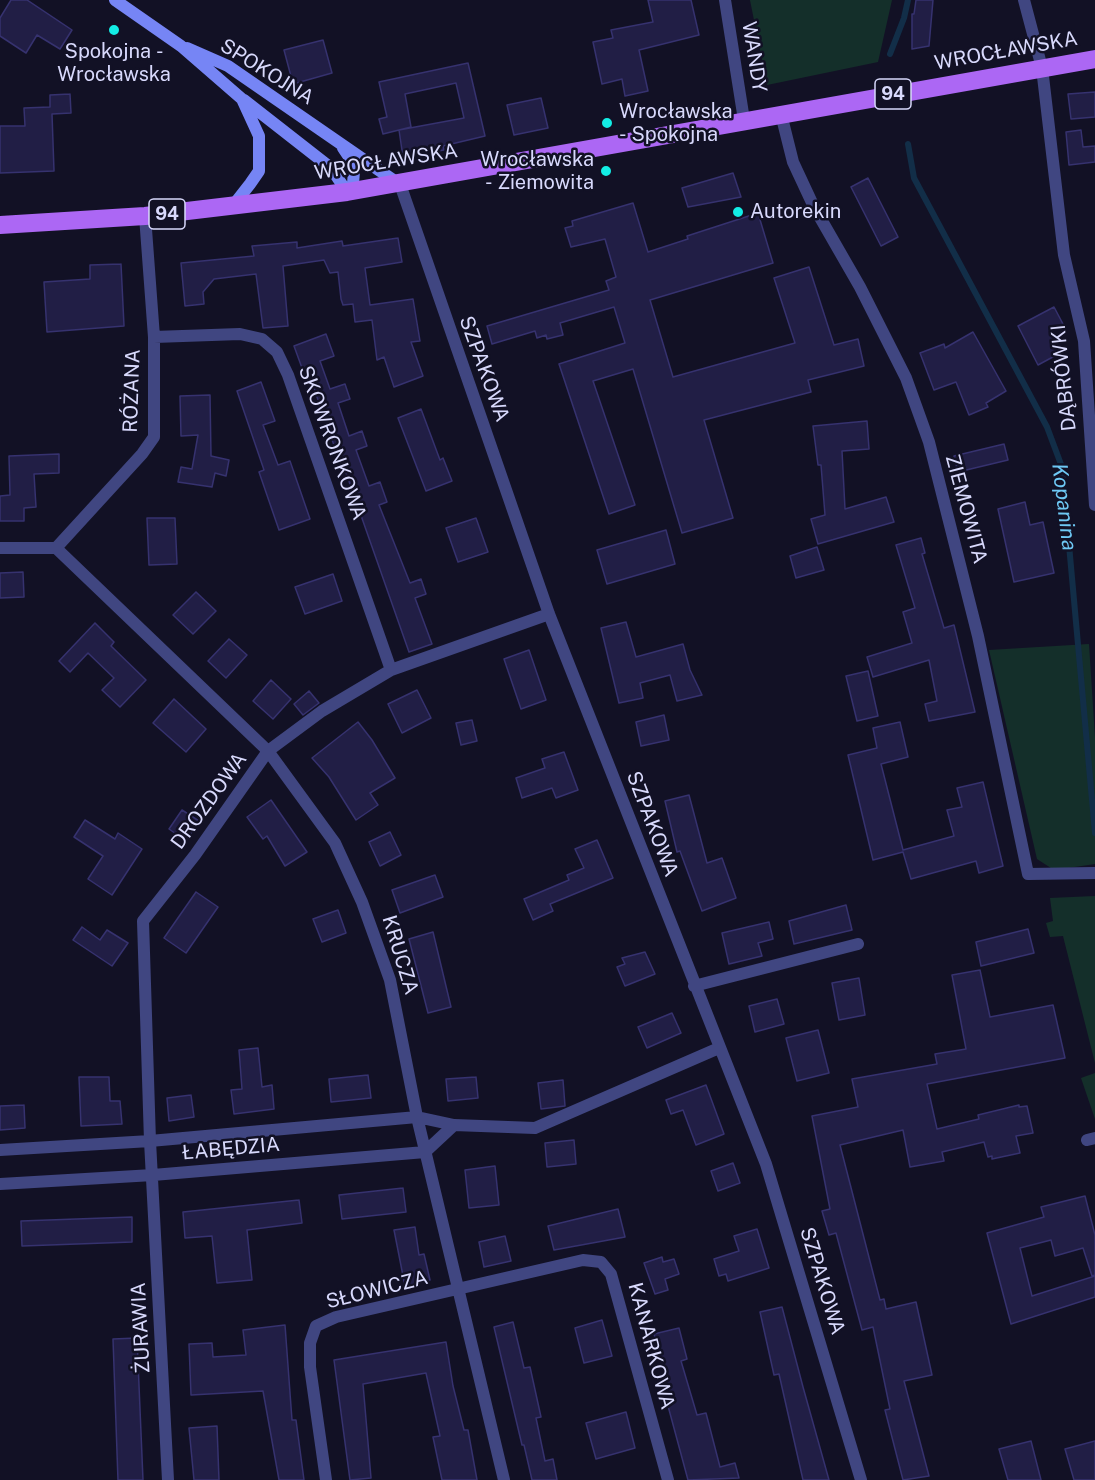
<!DOCTYPE html>
<html>
<head>
<meta charset="utf-8">
<style>
  body { margin:0 }
  canvas { display:block; background:#121125 }
</style>
</head>
<body>
<canvas width="1095" height="1480"></canvas>
<script>
const c = document.querySelector('canvas').getContext('2d');
c.lineJoin = 'round';
function paint(path, color) { c.fillStyle = color; c.fill(path, 'evenodd'); }
const shape = rows => new Path2D(rows.map(r => 'M' + r).join(''));
function strokePath(path, color, width, dash) { c.strokeStyle = color; c.lineWidth = width; c.lineCap = dash ? 'butt' : 'round'; c.setLineDash(dash || []); c.stroke(path); }
function label(font, color, halo, rows, align = 'center') {
  c.font = font + ' "Public Sans",sans-serif'; c.lineWidth = 5; c.setLineDash([]); c.textBaseline = 'middle'; c.strokeStyle = halo; c.fillStyle = color; for (const [text, x, y, turn = 0] of rows) {
    c.save(); c.translate(x, y); c.rotate((+turn || 0) * Math.PI / 180); c.textAlign = isNaN(turn) ? turn : align; if (halo) c.strokeText(text, 0, 0); c.fillText(text, 0, 0); c.restore();
  }
}
const green = shape([
  [750,0,892,0,878,62,767,85],
  [1089,644,1095,738,1095,864,1054,870,1037,859,989,650],
  [1095,896,1095,1063,1063,936,1050,937,1046,923,1053,921,1050,898],
  [1095,1073,1095,1119,1081,1078]
]);
const stream = shape([
  [890,54,904,18,908,0],
  [908,144,914,178,1047,427,1062,467,1095,833]
]);
const building = shape([
  [11,0,27,0,72,30,60,49,37,35,26,53,0,36,0,18,11,0],
  [648,0,691,0,699,35,639,50,648,91,625,96,622,79,602,84,593,42,613,38,611,30,653,22,648,0],
  [916,0,933,0,929,46,912,49,912,14,914,14,916,0],
  [323,40,332,73,293,84,284,50,323,40],
  [468,63,485,136,443,146,444,150,403,157,399,130,464,118,456,83,405,94,411,127,383,134,379,119,387,117,379,82,468,63],
  [1095,92,1095,117,1071,119,1068,94,1095,92],
  [70,94,71,113,52,114,54,171,0,173,0,126,25,126,24,108,50,107,50,95,70,94],
  [541,98,548,128,514,135,507,105,541,98],
  [1081,130,1083,147,1095,146,1095,162,1069,165,1066,132,1081,130],
  [733,173,741,197,688,207,682,188,733,173],
  [868,178,898,237,881,246,851,187,868,178],
  [633,203,648,252,688,239,687,236,758,213,773,263,650,300,673,377,795,343,774,278,809,267,834,345,858,339,864,366,808,380,811,392,704,420,733,518,682,533,633,369,593,381,635,505,609,514,559,364,625,343,614,307,560,323,563,335,547,339,546,335,537,338,535,331,492,344,487,326,609,290,606,281,616,277,605,239,571,247,565,228,573,226,572,221,633,203],
  [398,238,402,262,365,268,370,305,413,299,420,341,411,342,423,376,394,387,384,357,377,360,372,320,355,322,353,304,343,305,341,299,338,272,330,273,324,260,283,266,288,326,263,328,256,274,214,279,203,292,204,304,185,306,181,263,254,256,252,246,297,242,297,248,342,241,343,246,398,238],
  [121,264,124,326,47,332,44,282,90,279,90,265,121,264],
  [1054,307,1063,324,1051,330,1062,352,1038,365,1018,326,1054,307],
  [973,332,1006,391,986,403,988,407,969,415,956,382,934,390,920,353,944,344,945,348,973,332],
  [326,334,334,356,320,361,330,389,345,384,350,399,338,403,349,436,362,431,367,446,356,450,369,486,380,482,387,502,379,505,410,583,421,579,426,594,415,598,432,644,409,652,345,470,343,471,310,377,306,379,294,346,326,334],
  [261,382,275,421,263,425,278,465,290,461,310,519,279,530,259,472,264,470,237,391,261,382],
  [210,395,211,456,229,460,226,476,215,473,212,487,178,482,181,467,192,469,198,435,181,436,180,396,210,395],
  [421,409,440,460,443,458,452,481,426,491,398,418,421,409],
  [867,421,869,449,842,451,845,509,886,497,894,522,818,544,811,519,825,515,821,465,818,465,813,426,867,421],
  [1004,444,1008,460,958,472,954,456,1004,444],
  [59,454,59,473,34,474,36,507,24,508,24,521,0,521,0,496,10,495,9,456,59,454],
  [1025,502,1030,525,1043,522,1054,573,1014,582,998,509,1025,502],
  [147,518,175,518,177,564,149,565,147,518],
  [476,518,488,552,458,562,446,528,476,518],
  [666,530,675,564,607,584,597,550,666,530],
  [921,538,925,553,922,554,944,628,954,625,975,712,929,721,925,704,937,701,929,660,873,677,867,657,912,643,903,612,915,608,896,545,921,538],
  [817,547,824,570,796,578,790,556,817,547],
  [23,572,24,597,0,598,0,573,23,572],
  [333,574,342,601,305,614,295,587,333,574],
  [196,592,216,611,193,634,173,615,196,592],
  [626,622,636,657,683,644,690,670,702,695,677,701,670,675,640,683,643,698,619,703,601,628,626,622],
  [95,623,114,642,111,646,146,680,120,707,102,690,114,678,88,653,70,672,59,661,95,623],
  [229,639,247,655,226,678,208,661,229,639],
  [529,650,546,700,521,709,504,659,529,650],
  [868,671,878,716,857,721,846,676,868,671],
  [271,680,291,699,273,719,253,701,271,680],
  [417,690,431,718,402,733,388,704,417,690],
  [309,691,319,703,303,715,294,704,309,691],
  [174,699,206,729,186,752,153,723,174,699],
  [664,715,669,740,641,746,636,722,664,715],
  [472,720,477,741,461,745,456,723,472,720],
  [358,722,372,740,395,778,370,793,378,805,356,820,329,777,312,758,358,722],
  [900,722,908,757,881,764,903,850,954,836,947,810,962,807,957,788,983,782,1003,866,979,873,976,861,911,879,903,852,873,860,848,755,877,748,873,728,900,722],
  [564,752,578,790,556,798,552,788,522,798,516,778,545,768,542,759,564,752],
  [689,795,707,863,722,858,736,898,702,911,680,851,677,852,665,801,689,795],
  [271,800,307,852,285,866,267,836,263,839,247,817,271,800],
  [182,810,199,821,186,841,169,829,182,810],
  [85,820,115,839,118,833,142,849,112,895,88,879,103,856,74,837,85,820],
  [390,832,401,855,380,866,369,842,390,832],
  [597,840,613,878,550,904,553,911,533,920,524,899,569,880,567,875,584,868,575,849,597,840],
  [435,875,443,897,400,913,392,890,435,875],
  [196,892,218,907,186,953,164,938,196,892],
  [846,905,852,930,794,944,789,921,846,905],
  [338,910,346,933,322,942,313,919,338,910],
  [769,922,773,939,758,943,762,956,729,964,722,933,769,922],
  [82,927,100,940,107,930,128,943,112,966,73,940,82,927],
  [1028,929,1034,953,981,966,976,942,1028,929],
  [433,932,451,1007,428,1013,409,939,433,932],
  [645,952,655,974,625,986,617,967,625,964,622,958,645,952],
  [980,970,990,1017,1053,1005,1065,1058,927,1084,937,1129,979,1119,978,1115,1019,1105,1019,1107,1027,1106,1033,1133,1016,1136,1020,1153,992,1159,992,1156,988,1157,984,1142,942,1152,944,1161,910,1167,903,1130,840,1145,880,1300,884,1299,886,1309,916,1302,932,1375,904,1381,929,1476,903,1480,885,1410,890,1409,873,1327,862,1330,836,1233,829,1235,822,1211,830,1209,812,1116,858,1107,852,1079,937,1064,935,1054,966,1049,952,975,980,970],
  [859,978,865,1015,839,1020,832,983,859,978],
  [777,999,784,1024,755,1032,749,1006,777,999],
  [672,1013,681,1033,647,1048,638,1027,672,1013],
  [818,1030,829,1073,797,1081,786,1038,818,1030],
  [258,1048,262,1087,272,1085,274,1109,234,1114,231,1090,242,1089,239,1050,258,1048],
  [368,1075,371,1098,331,1102,329,1079,368,1075],
  [79,1077,109,1077,110,1101,120,1101,122,1124,81,1126,79,1077],
  [476,1077,478,1098,448,1101,446,1079,476,1077],
  [563,1080,565,1106,541,1109,538,1083,563,1080],
  [706,1085,724,1134,696,1145,683,1110,671,1114,666,1100,706,1085],
  [191,1095,194,1117,169,1121,167,1098,191,1095],
  [24,1105,25,1128,0,1130,0,1106,24,1105],
  [574,1140,576,1164,547,1167,545,1143,574,1140],
  [733,1163,740,1183,718,1191,711,1171,733,1163],
  [495,1166,499,1205,469,1208,465,1170,495,1166],
  [403,1188,406,1212,342,1219,339,1195,403,1188],
  [1085,1196,1095,1235,1095,1275,1092,1276,1083,1248,1055,1256,1051,1240,1020,1248,1032,1296,1095,1276,1095,1297,1011,1324,987,1233,1044,1217,1041,1207,1085,1196],
  [299,1200,302,1223,247,1230,252,1280,217,1283,212,1236,185,1238,183,1212,299,1200],
  [618,1209,625,1237,554,1250,548,1226,618,1209],
  [132,1217,132,1242,22,1246,21,1221,132,1217],
  [415,1227,419,1255,424,1254,430,1280,405,1286,394,1230,415,1227],
  [757,1229,769,1268,728,1281,726,1274,719,1276,714,1259,739,1251,734,1236,757,1229],
  [505,1236,511,1261,484,1267,479,1242,505,1236],
  [662,1257,663,1262,674,1259,679,1274,665,1279,668,1290,655,1294,644,1263,662,1257],
  [782,1307,803,1387,829,1480,803,1480,779,1374,774,1375,760,1312,782,1307],
  [602,1320,612,1356,584,1363,575,1328,602,1320],
  [513,1322,524,1368,530,1367,541,1417,536,1418,545,1461,553,1459,557,1480,532,1480,524,1445,522,1445,494,1327,513,1322],
  [285,1325,292,1420,296,1420,304,1480,279,1480,263,1391,191,1395,189,1344,212,1343,213,1357,246,1355,243,1330,285,1325],
  [679,1328,687,1359,681,1361,697,1415,706,1413,720,1467,735,1463,739,1478,688,1480,661,1380,666,1379,654,1334,679,1328],
  [137,1338,143,1480,118,1480,113,1339,137,1338],
  [446,1342,453,1386,464,1430,468,1430,477,1480,442,1480,433,1437,440,1436,426,1373,363,1384,371,1478,350,1480,334,1360,446,1342],
  [626,1412,635,1448,596,1459,586,1423,626,1412],
  [217,1426,219,1480,194,1480,189,1428,217,1426],
  [1031,1441,1041,1480,1008,1480,999,1449,1031,1441],
  [1095,1441,1095,1480,1074,1480,1065,1449,1095,1441]
]);
const street = shape([
  [725,0,744,120],
  [1024,0,1042,68,1064,255,1084,341,1095,505],
  [781,114,793,162,814,207,860,287,906,378,929,442,978,636,1028,874,1095,873],
  [400,184,549,614,766,1164,861,1480],
  [154,337,240,334,262,339,277,352,288,375,391,670],
  [0,548,56,548,142,454,154,437,154,337,145,216],
  [56,548,268,751,335,843,362,902,390,980,417,1117,504,1480],
  [694,986,858,944],
  [1087,1140,1095,1138],
  [0,1150,150,1141,417,1117,454,1125,535,1128,719,1048],
  [0,1184,153,1175,425,1152,454,1125],
  [168,1480,150,1141,143,921,195,855,268,751,322,711,391,670,549,614],
  [326,1480,310,1367,310,1343,316,1326,336,1317,583,1260,601,1262,611,1274,668,1480]
]);
const secondary = shape([
  [115,0,181,46,242,99,259,136,259,171,250,184,232,207],
  [187,48,228,66,399,184],
  [244,100,331,168,347,192,353,184,354,171,351,160,343,148]
]);
const primary = shape([
  [0,225,145,216,347,192,1095,59]
]);
const markers = [
  [114,30,6,"#13ede5"],
  [607,123,6,"#13ede5"],
  [606,171,6,"#13ede5"],
  [738,212,6,"#13ede5"]
];
const shields = [
  [893,94,36],
  [167,214,36]
];
const shieldNames = [
  ["94",893,94],
  ["94",167,214]
];
const streetNames = [
  ["WROCŁAWSKA",1006,51,-10],
  ["WANDY",754,57,81],
  ["SPOKOJNA",267,72,32],
  ["WROCŁAWSKA",386,162,-9],
  ["SZPAKOWA",484,369,70],
  ["DĄBRÓWKI",1064,378,-96],
  ["RÓŻANA",132,391,-88],
  ["SKOWRONKOWA",332,443,70],
  ["ZIEMOWITA",966,509,75],
  ["DROZDOWA",209,801,-54],
  ["SZPAKOWA",652,824,69],
  ["KRUCZA",400,955,73],
  ["ŁABĘDZIA",231,1149,-5],
  ["SZPAKOWA",822,1281,73],
  ["SŁOWICZA",377,1290,-14],
  ["ŻURAWIA",141,1328,-93],
  ["KANARKOWA",651,1346,75]
];
const poiNames = [
  ["Spokojna -",114,52,"center"],
  ["Wrocławska",114,75,"center"],
  ["Wrocławska",619,112],
  ["- Spokojna",619,135],
  ["Wrocławska",594,160,"right"],
  ["- Ziemowita",594,183,"right"],
  ["Autorekin",750,212]
];
const waterNames = [
  ["Kopanina",1064,507,83]
];
paint(green, '#142f2a');
strokePath(stream, '#122e48', 6);
paint(building, '#211e45');
strokePath(building, '#36326f', 1.5);
strokePath(street, '#404681', 12);
strokePath(secondary, '#7685f5', 12);
strokePath(primary, '#ac67f4', 18);
for (const [x, y, r, color] of markers) { const dot = new Path2D(); dot.arc(x, y, r, 0, 2 * Math.PI); c.fillStyle = color; c.fill(dot); strokePath(dot, '#121125', 2); }
for (const [x, y, w] of shields) { const box = new Path2D(); box.roundRect(x - w / 2, y - 15, w, 30, 4.5); c.fillStyle = '#121125'; c.fill(box); strokePath(box, '#d8d9fc', 1.5); }
label('bold 18px', '#d8d9fc', null, shieldNames);
label('20px', '#d8d9fc', '#121125', streetNames);
label('20px', '#d8d9fc', '#121125', poiNames, 'left');
label('italic 21px', '#6ec8f4', '#121125', waterNames);
</script>
</body>
</html>
